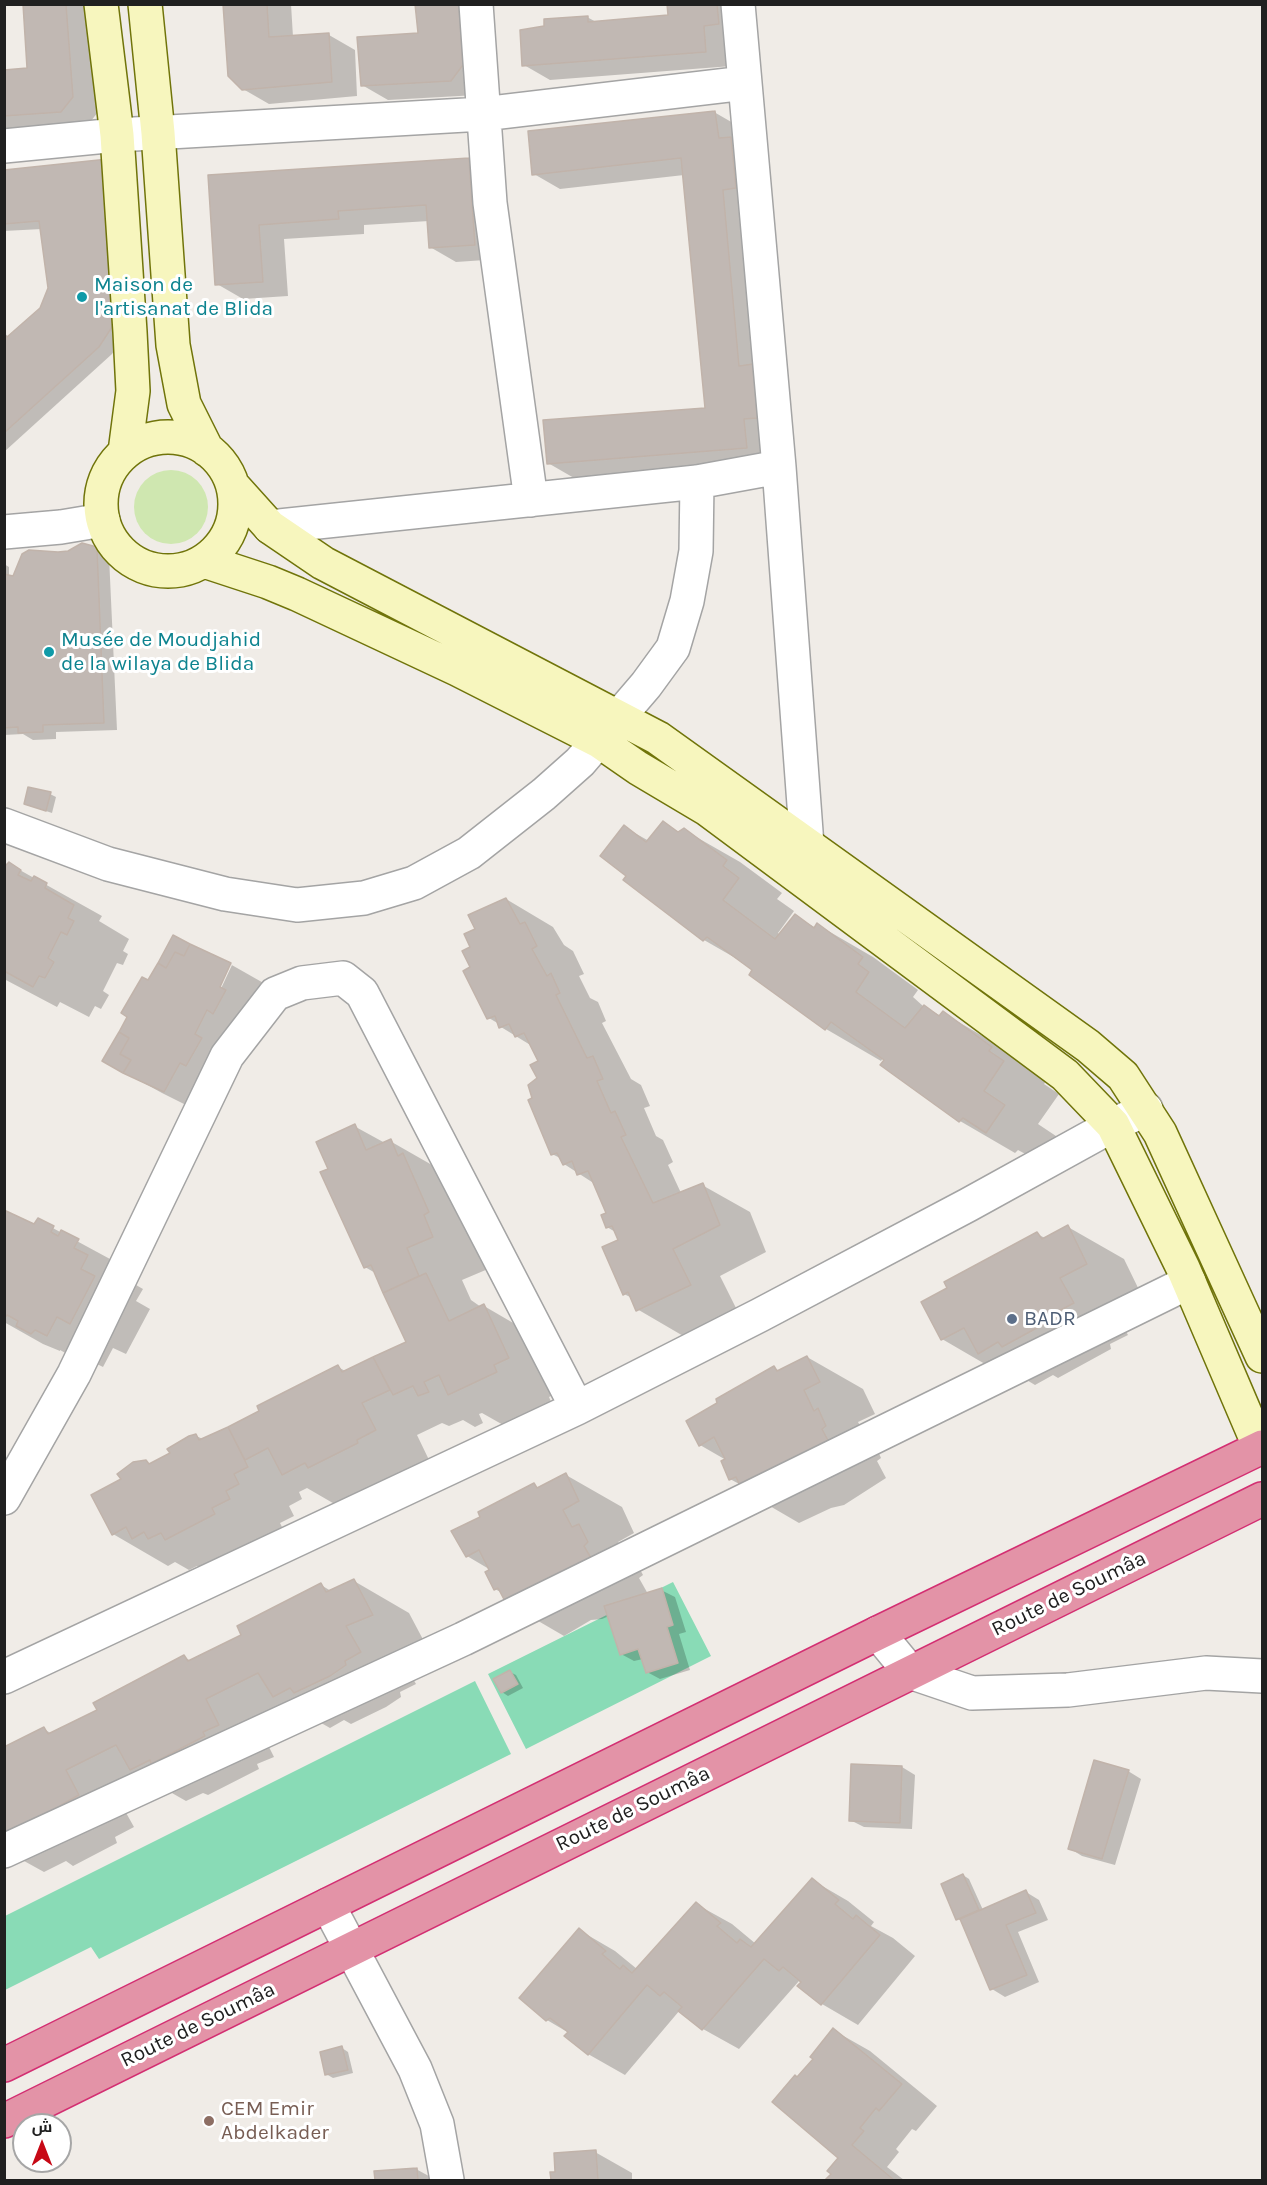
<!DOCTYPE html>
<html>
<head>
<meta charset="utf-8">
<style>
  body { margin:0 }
  #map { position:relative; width:1267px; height:2185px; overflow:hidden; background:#f0ece7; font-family:Karla,Cairo,sans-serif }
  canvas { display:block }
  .frame { position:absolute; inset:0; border:6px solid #202020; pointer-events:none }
  .north { position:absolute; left:12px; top:2113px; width:60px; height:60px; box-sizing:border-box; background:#fff; border:2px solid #a6a6a6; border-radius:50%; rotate:0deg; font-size:16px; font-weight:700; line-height:24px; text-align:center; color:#202020 }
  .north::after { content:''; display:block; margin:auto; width:21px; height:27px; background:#c70916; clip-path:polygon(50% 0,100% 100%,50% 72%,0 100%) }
</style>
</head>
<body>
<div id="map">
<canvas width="1267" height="2185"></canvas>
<div class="frame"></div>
<div class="north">ش</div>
</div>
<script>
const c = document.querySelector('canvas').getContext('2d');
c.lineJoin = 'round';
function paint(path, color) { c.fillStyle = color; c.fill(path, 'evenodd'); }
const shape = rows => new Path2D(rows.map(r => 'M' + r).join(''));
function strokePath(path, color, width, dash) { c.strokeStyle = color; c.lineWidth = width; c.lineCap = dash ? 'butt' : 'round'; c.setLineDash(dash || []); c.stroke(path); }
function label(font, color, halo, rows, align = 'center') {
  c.font = font + ' Karla,sans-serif'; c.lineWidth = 6; c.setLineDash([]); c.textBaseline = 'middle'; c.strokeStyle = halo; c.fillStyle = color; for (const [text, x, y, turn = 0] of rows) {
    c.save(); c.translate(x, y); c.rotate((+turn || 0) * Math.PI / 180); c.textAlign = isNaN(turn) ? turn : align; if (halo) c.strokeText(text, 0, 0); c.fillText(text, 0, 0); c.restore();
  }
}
const grass = shape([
  '134 507a37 37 0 1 1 74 0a37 37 0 1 1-74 0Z'
]);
const pitch = shape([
  [673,1582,711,1656,526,1749,488,1674],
  [475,1681,511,1754,99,1959,91,1947,5,1990,5,1916]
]);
const shadow = shape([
  [24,4,90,4,98,112,87,126,4,132,4,71,29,69],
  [225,4,291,4,293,37,329,35,355,50,357,96,269,104,243,89],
  [417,4,483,4,477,95,388,100,362,85,419,34],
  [668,4,741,4,732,66,550,80,524,65,587,17,598,23,669,17],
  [714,112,740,127,772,463,574,478,548,463,706,409,684,175,560,189,534,174],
  [468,159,494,174,500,259,456,262,430,247,429,221,364,225,364,234,284,239,288,296,243,299,217,284,209,177],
  [4,171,127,332,112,354,4,452,4,333,9,337,42,308,50,289,42,229,4,231],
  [96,548,109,556,117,730,56,732,56,739,33,740,23,734,4,735,4,564,9,567,9,576,14,577,58,554],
  [50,794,56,797,52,813,25,804],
  [663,823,680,833,684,830,740,862,782,893,777,899,794,911,778,933,780,935,795,916,816,928,818,925,873,957,918,990,913,997,923,1006,941,1016,943,1013,998,1045,1047,1080,1044,1084,1059,1094,1038,1124,1059,1138,1042,1163,1018,1150,1015,1153,960,1121,883,1058,881,1061,826,1029,751,967,704,940,628,876,624,827,649,841],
  [9,864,102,916,99,921,129,939,123,951,128,954,123,965,117,963,103,991,109,995,101,1009,95,1006,89,1017,60,1002,57,1007,4,979,4,868],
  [506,899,553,927,564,945,573,951,584,974,579,976,590,998,598,1002,606,1021,602,1023,631,1079,641,1085,650,1106,644,1108,656,1136,663,1140,673,1162,668,1165,681,1193,702,1185,750,1212,766,1252,720,1276,738,1312,685,1337,637,1309,632,1298,624,1294,620,1240,617,1233,607,1227,608,1214,595,1184,564,1164,562,1159,552,1154,534,1099,540,1061,532,1046,501,1027,499,1024,489,1018,472,968,472,947,477,929],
  [230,964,267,985,200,1112,162,1093,104,1061,149,982],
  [228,965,232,965,218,995,215,994],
  [354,1126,385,1143,390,1141,446,1173,488,1269,462,1280,471,1300,481,1307,484,1306,539,1338,564,1390,549,1397,552,1404,505,1426,482,1413,479,1414,483,1423,475,1427,463,1420,449,1426,442,1423,417,1435,430,1462,338,1506,307,1488,299,1492,302,1499,289,1506,294,1516,280,1523,284,1531,205,1570,197,1566,189,1570,175,1562,168,1566,113,1534,123,1480,146,1462,152,1465,172,1454,196,1436,203,1439,261,1412,338,1367,347,1372,408,1343,377,1274,365,1267,330,1170],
  [4,1211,34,1226,38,1220,134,1272,129,1281,143,1289,136,1301,150,1309,126,1354,113,1348,103,1367,91,1361,87,1365,60,1350,60,1351,43,1344,4,1322],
  [1068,1227,1124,1259,1142,1296,1114,1310,1128,1335,1110,1344,1111,1349,1058,1378,1053,1375,1035,1385,1005,1367,997,1371,942,1339,1037,1234,1045,1238],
  [807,1357,863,1389,875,1414,858,1422,866,1437,874,1442,881,1458,877,1461,886,1478,844,1505,831,1508,799,1523,744,1491,741,1485,730,1479,726,1460,700,1445,774,1368,780,1371],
  [566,1475,622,1507,634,1533,618,1542,622,1551,634,1558,643,1575,639,1578,648,1594,661,1590,675,1597,686,1632,679,1634,690,1670,660,1679,647,1672,643,1659,634,1661,621,1654,609,1616,602,1619,591,1620,564,1636,509,1604,504,1594,495,1589,489,1569,467,1556,483,1518,534,1485,539,1488],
  [354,1581,409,1613,427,1647,401,1657,416,1684,400,1692,401,1697,386,1707,351,1724,344,1720,330,1728,300,1711,261,1731,274,1757,257,1764,259,1769,208,1795,203,1793,186,1801,156,1784,120,1802,134,1827,115,1837,117,1843,73,1866,66,1861,44,1872,15,1856,44,1729,52,1734,99,1711,184,1657,191,1661,243,1635,321,1585,331,1591],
  [510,1672,516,1675,523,1688,508,1696,502,1692],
  [902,1767,915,1775,912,1829,864,1827,850,1820],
  [1128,1771,1141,1779,1115,1865,1082,1856,1069,1848],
  [963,1875,969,1879,983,1910,1026,1892,1039,1900,1048,1920,1018,1932,1039,1982,1005,1997,992,1989,963,1922,958,1919],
  [812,1880,848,1901,874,1922,871,1926,893,1938,915,1956,858,2025,822,2004,799,1981,739,2049,703,2029,680,2010,625,2075,588,2054,569,2033,547,2020,579,1930,615,1951,637,1969,696,1904,732,1924,756,1944],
  [833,2030,870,2051,937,2106,916,2131,912,2129,896,2149,899,2152,887,2167,904,2180,827,2180,833,2174,840,2158,798,2079,815,2058],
  [342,2048,348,2052,353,2073,333,2078,326,2074],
  [595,2152,632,2173,632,2180,552,2180,552,2174],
  [416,2169,436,2180,376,2180,375,2172]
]);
const building = shape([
  [23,4,66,4,73,97,61,112,4,116,4,70,27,68,23,4],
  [223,4,267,4,269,37,329,33,332,82,242,90,228,76,223,4],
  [415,4,459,4,463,65,451,81,361,86,357,37,418,33,415,4],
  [667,4,717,4,719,24,704,26,706,52,522,66,520,30,544,26,544,19,588,16,588,22,668,15,667,4],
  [715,111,719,138,731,137,736,188,723,190,739,366,753,364,758,418,744,419,747,448,547,464,543,420,705,408,681,158,532,175,528,131,715,111],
  [469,158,475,245,429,248,426,205,338,211,339,219,259,225,263,282,215,285,208,175,469,158],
  [108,159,114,324,99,347,4,433,4,335,7,337,40,308,48,288,39,221,4,224,4,170,108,159],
  [82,543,97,547,104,723,43,725,43,732,18,733,18,727,4,728,4,574,13,576,22,554,29,550,58,552,68,551,82,543],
  [28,787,51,792,46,811,24,804,28,787],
  [663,821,678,832,684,828,727,860,723,866,739,878,723,900,775,939,795,914,814,928,817,923,863,957,858,964,869,972,856,992,905,1028,924,1005,939,1016,943,1011,992,1047,989,1051,1004,1061,984,1091,1005,1105,986,1133,963,1118,959,1122,880,1065,884,1060,831,1022,825,1030,749,975,752,970,707,937,703,941,623,880,626,876,600,856,624,825,646,842,663,821],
  [9,862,21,870,18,875,31,881,34,876,47,883,45,888,74,905,68,918,74,921,67,935,61,932,48,958,54,962,45,978,39,976,33,987,4,971,4,867,9,862],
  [506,898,520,924,525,922,537,946,532,949,547,976,551,973,560,993,556,995,587,1058,593,1056,603,1079,597,1081,611,1113,615,1111,626,1135,621,1137,653,1203,703,1183,720,1225,673,1249,691,1285,636,1311,628,1292,623,1295,602,1247,618,1240,612,1226,606,1228,601,1215,606,1213,588,1171,577,1175,572,1161,563,1165,557,1153,551,1155,528,1100,532,1098,528,1085,537,1078,530,1065,538,1061,524,1033,515,1037,509,1024,499,1028,495,1016,487,1019,463,971,470,967,462,951,470,947,464,934,475,929,468,915,506,898],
  [173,935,190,944,184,956,175,952,166,968,158,963,173,935],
  [190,944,231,963,220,987,226,990,213,1014,207,1010,195,1034,202,1038,186,1066,180,1063,164,1092,123,1073,131,1060,120,1054,129,1038,119,1032,127,1017,121,1013,142,977,148,980,158,963,166,968,175,952,184,956,190,944],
  [119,1032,129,1038,120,1054,131,1060,123,1073,102,1061,119,1032],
  [355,1124,366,1150,391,1139,398,1156,403,1153,429,1212,424,1215,433,1237,407,1248,419,1276,383,1293,371,1265,364,1268,320,1172,328,1169,316,1142,355,1124],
  [4,1210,34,1224,38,1218,54,1226,51,1232,58,1236,61,1230,79,1239,74,1248,88,1255,81,1269,95,1276,70,1324,57,1317,47,1336,35,1330,31,1334,16,1326,18,1321,7,1315,4,1319,4,1210],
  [1068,1225,1087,1264,1060,1278,1074,1303,1055,1313,1057,1317,1002,1347,998,1342,978,1354,964,1328,941,1340,921,1302,947,1288,944,1282,1037,1232,1042,1239,1068,1225],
  [426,1273,449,1321,484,1304,509,1358,494,1365,497,1372,448,1395,439,1375,424,1382,429,1392,418,1396,413,1386,393,1395,373,1357,406,1342,383,1293,426,1273],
  [807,1356,820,1382,804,1390,814,1411,818,1408,826,1426,822,1429,831,1446,743,1492,736,1477,729,1480,721,1461,725,1459,714,1437,699,1446,686,1421,717,1403,716,1399,774,1366,777,1371,807,1356],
  [373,1357,390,1390,362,1403,376,1430,357,1440,358,1443,308,1468,305,1463,282,1475,268,1448,245,1460,228,1427,259,1411,257,1406,338,1365,342,1372,373,1357],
  [228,1427,248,1467,234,1474,239,1484,226,1491,230,1499,212,1508,215,1514,165,1540,161,1533,148,1539,144,1532,132,1539,126,1527,112,1535,91,1495,121,1479,117,1474,133,1462,146,1460,149,1464,170,1453,167,1449,189,1436,196,1434,199,1440,228,1427],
  [566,1473,579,1501,563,1510,572,1527,579,1524,588,1542,584,1546,594,1563,507,1605,498,1588,494,1590,485,1572,489,1570,479,1550,466,1557,451,1531,480,1517,478,1512,534,1483,537,1488,566,1473],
  [354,1579,373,1615,346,1626,361,1652,345,1661,346,1665,330,1676,294,1693,290,1688,273,1697,258,1673,206,1699,219,1725,203,1732,205,1736,151,1764,150,1760,130,1770,116,1745,66,1770,79,1795,61,1805,63,1811,4,1833,4,1747,44,1727,48,1734,97,1710,93,1703,184,1655,188,1661,241,1635,237,1626,321,1583,326,1592,354,1579],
  [662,1588,673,1625,667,1627,678,1663,646,1673,638,1649,620,1655,604,1606,662,1588],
  [510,1670,518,1684,501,1693,493,1679,510,1670],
  [1094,1760,1129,1770,1102,1859,1068,1849,1094,1760],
  [851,1764,902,1766,900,1823,849,1821,851,1764],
  [963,1874,979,1910,956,1920,941,1884,963,1874],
  [812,1878,839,1900,835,1904,853,1919,856,1915,880,1935,821,2005,797,1986,801,1982,783,1967,779,1971,764,1959,702,2030,678,2011,682,2007,664,1992,660,1996,647,1985,588,2055,564,2036,568,2032,550,2018,546,2021,519,1998,579,1928,606,1951,602,1954,620,1969,623,1965,632,1973,696,1902,721,1923,717,1926,737,1943,740,1939,751,1947,812,1878],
  [1026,1890,1036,1913,1006,1925,1027,1975,990,1990,960,1919,1026,1890],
  [833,2028,902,2084,879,2111,876,2108,860,2128,864,2131,852,2145,894,2180,825,2180,831,2174,827,2171,838,2158,772,2102,795,2075,797,2077,813,2059,810,2057,833,2028],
  [342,2046,348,2070,325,2075,320,2052,342,2046],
  [596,2150,598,2180,551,2180,550,2172,555,2172,554,2153,596,2150],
  [417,2168,418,2180,375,2180,374,2171,417,2168]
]);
const street = shape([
  [476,4,490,203,531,500],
  [738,4,779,467,807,845],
  [4,146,117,135,483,114,745,83],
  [270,527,697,482,779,467],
  [4,532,61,527,103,520],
  [4,825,108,864,225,894,297,905,364,898,414,883,469,853,544,794,580,762,646,685,673,648,687,601,696,551,697,482],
  [4,1498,74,1374,227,1056,275,994,302,983,343,978,362,993,577,1408],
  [878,1633,910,1672,972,1693,1068,1690,1206,1673,1262,1676],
  [4,1677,577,1408,760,1315,968,1205,1113,1125,1146,1109],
  [4,1851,463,1639,1189,1282],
  [328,1905,415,2069,437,2124,447,2180]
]);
const secondary = shape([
  [101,4,117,135,130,332,133,391,125,452],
  [145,4,158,133,173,345,184,404,207,450],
  '101 504a67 67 0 1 1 134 0a67 67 0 1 1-134 0Z',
  [234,487,270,527,323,563,658,738,1088,1046,1123,1076,1160,1133,1262,1356],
  [204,561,268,582,297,594,457,669,599,741,638,768,707,809,1065,1075,1113,1125,1183,1268,1260,1448]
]);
const highway = shape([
  [4,2065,878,1633,1262,1447],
  [4,2121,1262,1499]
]);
const markers = [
  [82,297,6,"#0f9aa8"],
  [49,652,6,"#0f9aa8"],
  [1012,1319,6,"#5c6f8a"],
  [209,2121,6,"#8d6e63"]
];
const cultureNames = [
  ["Maison de",94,285],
  ["l'artisanat de Blida",94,309],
  ["Musée de Moudjahid",61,640],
  ["de la wilaya de Blida",61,664]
];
const serviceNames = [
  ["BADR",1024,1319]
];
const streetNames = [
  ["Route de Soumâa",1069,1594,-26],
  ["Route de Soumâa",633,1809,-26],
  ["Route de Soumâa",198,2025,-26]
];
const educationNames = [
  ["CEM Emir",221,2109],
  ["Abdelkader",221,2133]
];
paint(grass, '#cfe7b0');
paint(pitch, '#89dbb6');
paint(shadow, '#0003');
paint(building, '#c1b8b3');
strokePath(building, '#c1b3aa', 1.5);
strokePath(street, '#a4a4a4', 36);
strokePath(secondary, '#70740a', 36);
strokePath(highway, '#d32f72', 36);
strokePath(street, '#fff', 33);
strokePath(secondary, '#f7f6be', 33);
strokePath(highway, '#e393a7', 33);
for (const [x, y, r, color] of markers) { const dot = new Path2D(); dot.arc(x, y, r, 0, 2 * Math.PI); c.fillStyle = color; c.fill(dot); strokePath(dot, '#fff', 2); }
label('21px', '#0d838f', '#fff', cultureNames, 'left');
label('21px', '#4e5e75', '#fff', serviceNames, 'left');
label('21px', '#202020', '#fff', streetNames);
label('21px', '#785e54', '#fff', educationNames, 'left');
</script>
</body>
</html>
